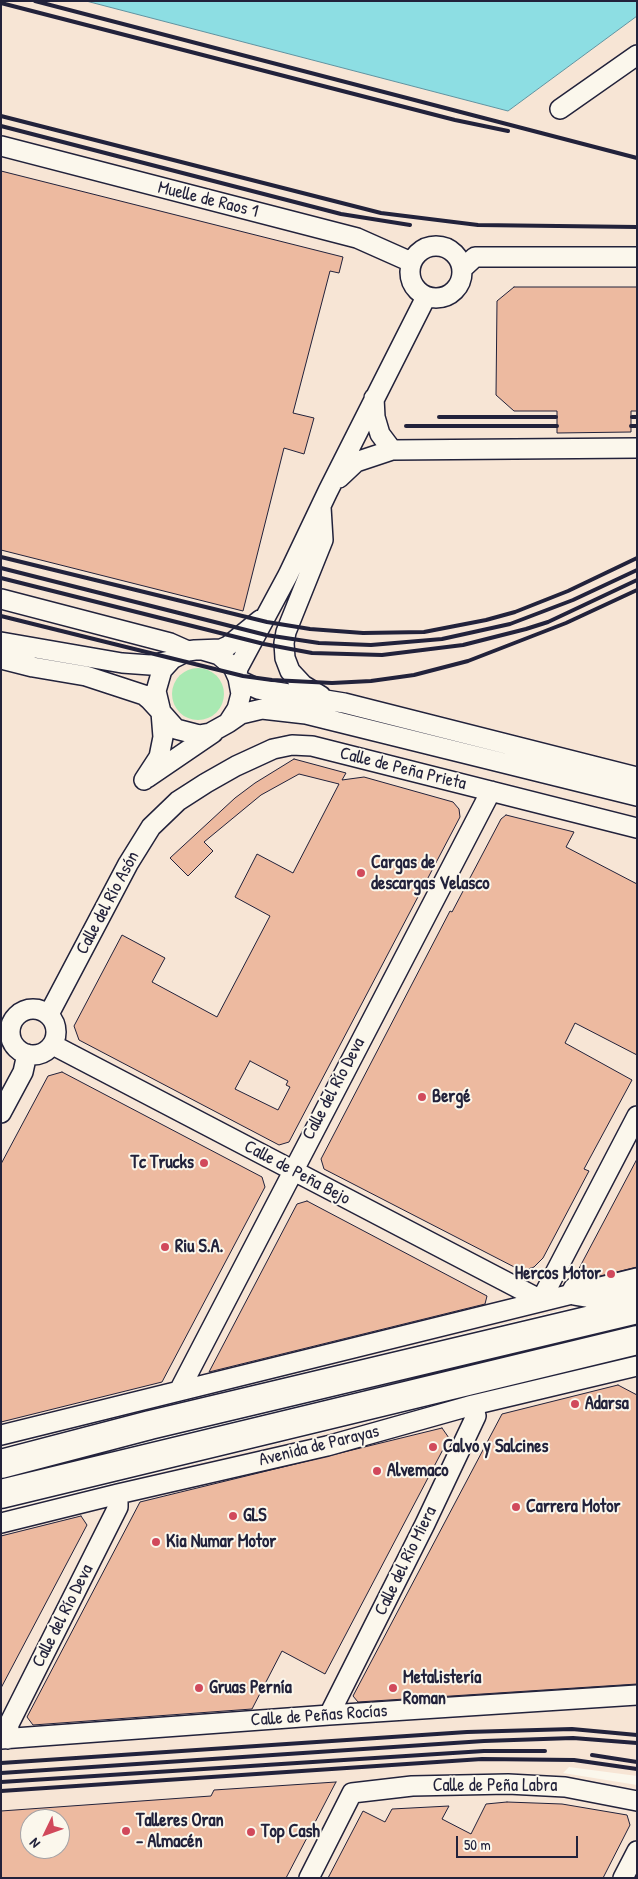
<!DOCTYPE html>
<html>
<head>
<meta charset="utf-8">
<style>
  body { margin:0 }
  #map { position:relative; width:638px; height:1879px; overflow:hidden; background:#fbf7ec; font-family:"Patrick Hand",sans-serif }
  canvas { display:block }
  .frame { position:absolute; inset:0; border:2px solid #22223b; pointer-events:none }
  .north { position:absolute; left:20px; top:1809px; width:50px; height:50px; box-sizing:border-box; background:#fbf7ec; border:1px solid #a4a2a5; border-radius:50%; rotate:228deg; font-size:14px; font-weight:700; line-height:20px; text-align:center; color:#22223b }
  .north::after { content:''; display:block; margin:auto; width:18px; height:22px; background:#d1495b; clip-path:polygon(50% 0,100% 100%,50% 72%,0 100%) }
  .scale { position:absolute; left:456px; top:1836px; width:122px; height:22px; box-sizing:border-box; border:2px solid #22223b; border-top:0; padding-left:6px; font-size:15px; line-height:18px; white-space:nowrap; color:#22223b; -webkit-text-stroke:4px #fbf7ec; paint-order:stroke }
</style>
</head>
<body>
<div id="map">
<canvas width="638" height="1879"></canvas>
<div class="frame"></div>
<div class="north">N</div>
<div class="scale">50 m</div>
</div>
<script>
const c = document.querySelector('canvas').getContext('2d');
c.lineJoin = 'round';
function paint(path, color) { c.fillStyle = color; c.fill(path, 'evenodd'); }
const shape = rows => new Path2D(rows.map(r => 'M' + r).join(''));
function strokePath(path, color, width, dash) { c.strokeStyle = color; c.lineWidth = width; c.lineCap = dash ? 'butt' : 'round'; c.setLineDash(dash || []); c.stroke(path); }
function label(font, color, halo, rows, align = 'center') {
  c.font = font + ' "Patrick Hand",sans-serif'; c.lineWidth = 4; c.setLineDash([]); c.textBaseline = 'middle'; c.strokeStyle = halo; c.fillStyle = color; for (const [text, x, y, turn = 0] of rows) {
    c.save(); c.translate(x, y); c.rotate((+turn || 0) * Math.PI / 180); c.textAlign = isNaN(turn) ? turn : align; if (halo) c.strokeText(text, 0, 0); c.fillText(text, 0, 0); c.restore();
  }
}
const built = shape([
  [1,1,86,1,508,111,637,16,637,1292,167,1405,1,1447],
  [637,1356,637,1776,569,1767,563,1773,637,1785,637,1878,1,1878,1,1511],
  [30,1819,60,1819,60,1849,30,1849]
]);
const green = shape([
  '172 694a26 26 0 1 1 52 0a26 26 0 1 1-52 0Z'
]);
const water = shape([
  [86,1,637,1,637,16,508,111,86,1]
]);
const building = shape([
  [1,171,343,257,339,273,330,271,293,413,314,418,304,454,284,448,243,611,1,550,1,171],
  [514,287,637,287,637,411,631,411,631,432,557,433,557,411,514,411,496,395,497,301,514,287],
  [294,759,346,773,342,780,364,777,453,802,459,809,460,817,289,1142,279,1145,79,1040,74,1026,122,935,165,958,152,982,217,1017,270,916,235,897,257,854,293,873,339,784,299,774,261,795,204,842,213,851,188,876,170,858,235,798,255,783,294,759],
  [250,1061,288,1081,286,1085,290,1087,278,1110,235,1089,250,1061],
  [506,815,574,832,566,847,637,884,637,1055,575,1023,565,1043,632,1080,584,1169,589,1171,543,1258,534,1267,522,1271,324,1169,321,1159,450,911,452,912,501,819,506,815],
  [62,1072,262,1177,265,1187,162,1382,1,1422,1,1164,48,1076,62,1072],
  [637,1159,637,1267,592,1278,575,1276,637,1159],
  [307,1201,487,1296,485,1304,209,1372,297,1204,307,1201],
  [618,1385,637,1395,637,1684,358,1702,353,1696,502,1414,618,1385],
  [442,1428,449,1438,325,1674,282,1651,252,1709,33,1725,27,1717,140,1502,442,1428],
  [81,1516,87,1525,1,1688,1,1536,81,1516],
  [336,1782,286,1878,1,1878,1,1811,211,1796,214,1790,336,1782],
  [30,1819,60,1819,60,1849,30,1849,30,1819],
  [507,1802,562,1804,627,1815,630,1825,603,1878,328,1878,363,1811,385,1822,392,1809,449,1806,442,1819,471,1834,486,1804,507,1802]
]);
const minor = shape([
  [560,109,637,55],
  [1,146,357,238,411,262],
  '410 272a26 26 0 1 1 52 0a26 26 0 1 1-52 0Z',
  [462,269,475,257,637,257],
  [374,398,375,417,380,434,392,450],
  [339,478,356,462,392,450,637,448],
  [1,599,170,643,188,651],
  [1,642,122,663,150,665,169,661],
  [202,650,219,655,233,667,238,678,241,694,237,709,228,723,210,733,199,735,176,729,161,712,156,691,162,670,172,659,188,651,195,650,221,649,228,646,260,620],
  [1,659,33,667,86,676,144,695,150,700,161,712,163,737,159,757,144,780],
  [237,675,238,668,288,575,328,491,426,297],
  [238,678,241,681,258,689,344,703,637,777],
  [321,696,303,685,290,671,285,658,284,643,286,632,323,540,321,507],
  [228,723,241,714,262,709,306,714,637,796],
  [147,778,213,733],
  '10 1032a23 23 0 1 1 46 0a23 23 0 1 1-46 0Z',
  [49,1014,128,864,151,827,178,801,206,783,236,766,273,749,292,745,312,746,637,828],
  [53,1045,541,1300,637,1116],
  [1,1113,23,1072,27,1054],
  [180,1389,491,791],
  [1,1435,637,1278],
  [1,1523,118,1494,327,1446,473,1405,637,1366],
  [329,1715,425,1524,476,1416,473,1405],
  [1,1739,329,1715,637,1695],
  [8,1739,9,1724,118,1507,118,1494],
  [309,1878,352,1793,412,1786,508,1784,565,1787,637,1801],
  [623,1878,637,1851]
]);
const highway = shape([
  [577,1291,637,1301],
  [1,1464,150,1425,637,1309],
  [1,1494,637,1340]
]);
const rail = shape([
  [35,1,637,158],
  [1,3,455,120,508,131],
  [1,116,381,213,478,225,637,227],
  [1,126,341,214,410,225],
  [439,417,556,417],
  [632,417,637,417],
  [406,426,557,426],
  [631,426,637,426],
  [1,557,267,622,310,629,363,633,424,632,486,620,515,612,568,591,637,558],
  [1,568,266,635,319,643,371,645,442,639,510,624,573,600,637,570],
  [1,578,264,644,312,653,382,655,463,645,526,629,548,622,637,580],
  [1,616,243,676,272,680,332,683,371,681,414,675,468,661,566,623,637,590],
  [592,1755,637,1762],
  [1,1763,467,1732,572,1729,637,1735],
  [1,1773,484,1741,573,1738,637,1743],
  [1,1782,484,1751,545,1751],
  [1,1791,482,1759,574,1760,637,1769]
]);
const markers = [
  [361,873,5,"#d1495b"],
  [422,1097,5,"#d1495b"],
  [204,1163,5,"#d1495b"],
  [165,1247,5,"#d1495b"],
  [611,1274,5,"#d1495b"],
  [575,1404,5,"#d1495b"],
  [433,1447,5,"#d1495b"],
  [377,1471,5,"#d1495b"],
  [516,1507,5,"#d1495b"],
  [233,1516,5,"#d1495b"],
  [156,1542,5,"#d1495b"],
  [199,1688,5,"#d1495b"],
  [393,1688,5,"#d1495b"],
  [126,1831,5,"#d1495b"],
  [251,1832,5,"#d1495b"]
];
const streetNames = [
  ["Muelle de Raos 1",208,200,14],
  ["Calle de Peña Prieta",403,769,14],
  ["Calle del Río Asón",108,903,-62],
  ["Calle del Río Deva",334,1089,-62],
  ["Calle de Peña Bejo",297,1173,28],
  ["Avenida de Parayas",319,1446,-14],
  ["Calle del Río Miera",406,1561,-64],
  ["Calle del Río Deva",63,1616,-63],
  ["Calle de Peñas Rocías",319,1716,-4],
  ["Calle de Peña Labra",495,1786]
];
const poiNames = [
  ["Cargas de",371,863],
  ["descargas Velasco",371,884],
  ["Bergé",432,1097],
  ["Tc Trucks",194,1163,"right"],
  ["Riu S.A.",175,1247],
  ["Hercos Motor",601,1274,"right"],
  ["Adarsa",585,1404],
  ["Calvo y Salcines",443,1447],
  ["Alvemaco",387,1471],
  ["Carrera Motor",526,1507],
  ["GLS",243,1516],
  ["Kia Numar Motor",166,1542],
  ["Metalistería",403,1678],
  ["Roman",403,1699],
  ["Gruas Pernía",209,1688],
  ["Talleres Oran",136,1821],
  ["- Almacén",136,1842],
  ["Top Cash",261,1832]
];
paint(built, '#f7e5d5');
paint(green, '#a9e9b2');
paint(water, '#8ddee3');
strokePath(water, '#6293a0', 1);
paint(building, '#edbaa0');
strokePath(building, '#22223b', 1);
strokePath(minor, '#22223b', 22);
strokePath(highway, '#22223b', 31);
strokePath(minor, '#fbf7ec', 19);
strokePath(highway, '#fbf7ec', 28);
strokePath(rail, '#22223b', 4);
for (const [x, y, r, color] of markers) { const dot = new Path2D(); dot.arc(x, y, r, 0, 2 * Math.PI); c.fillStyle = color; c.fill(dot); strokePath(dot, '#fbf7ec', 2); }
label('18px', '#22223b', '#fbf7ec', streetNames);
label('bold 18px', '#22223b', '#fbf7ec', poiNames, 'left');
</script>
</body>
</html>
